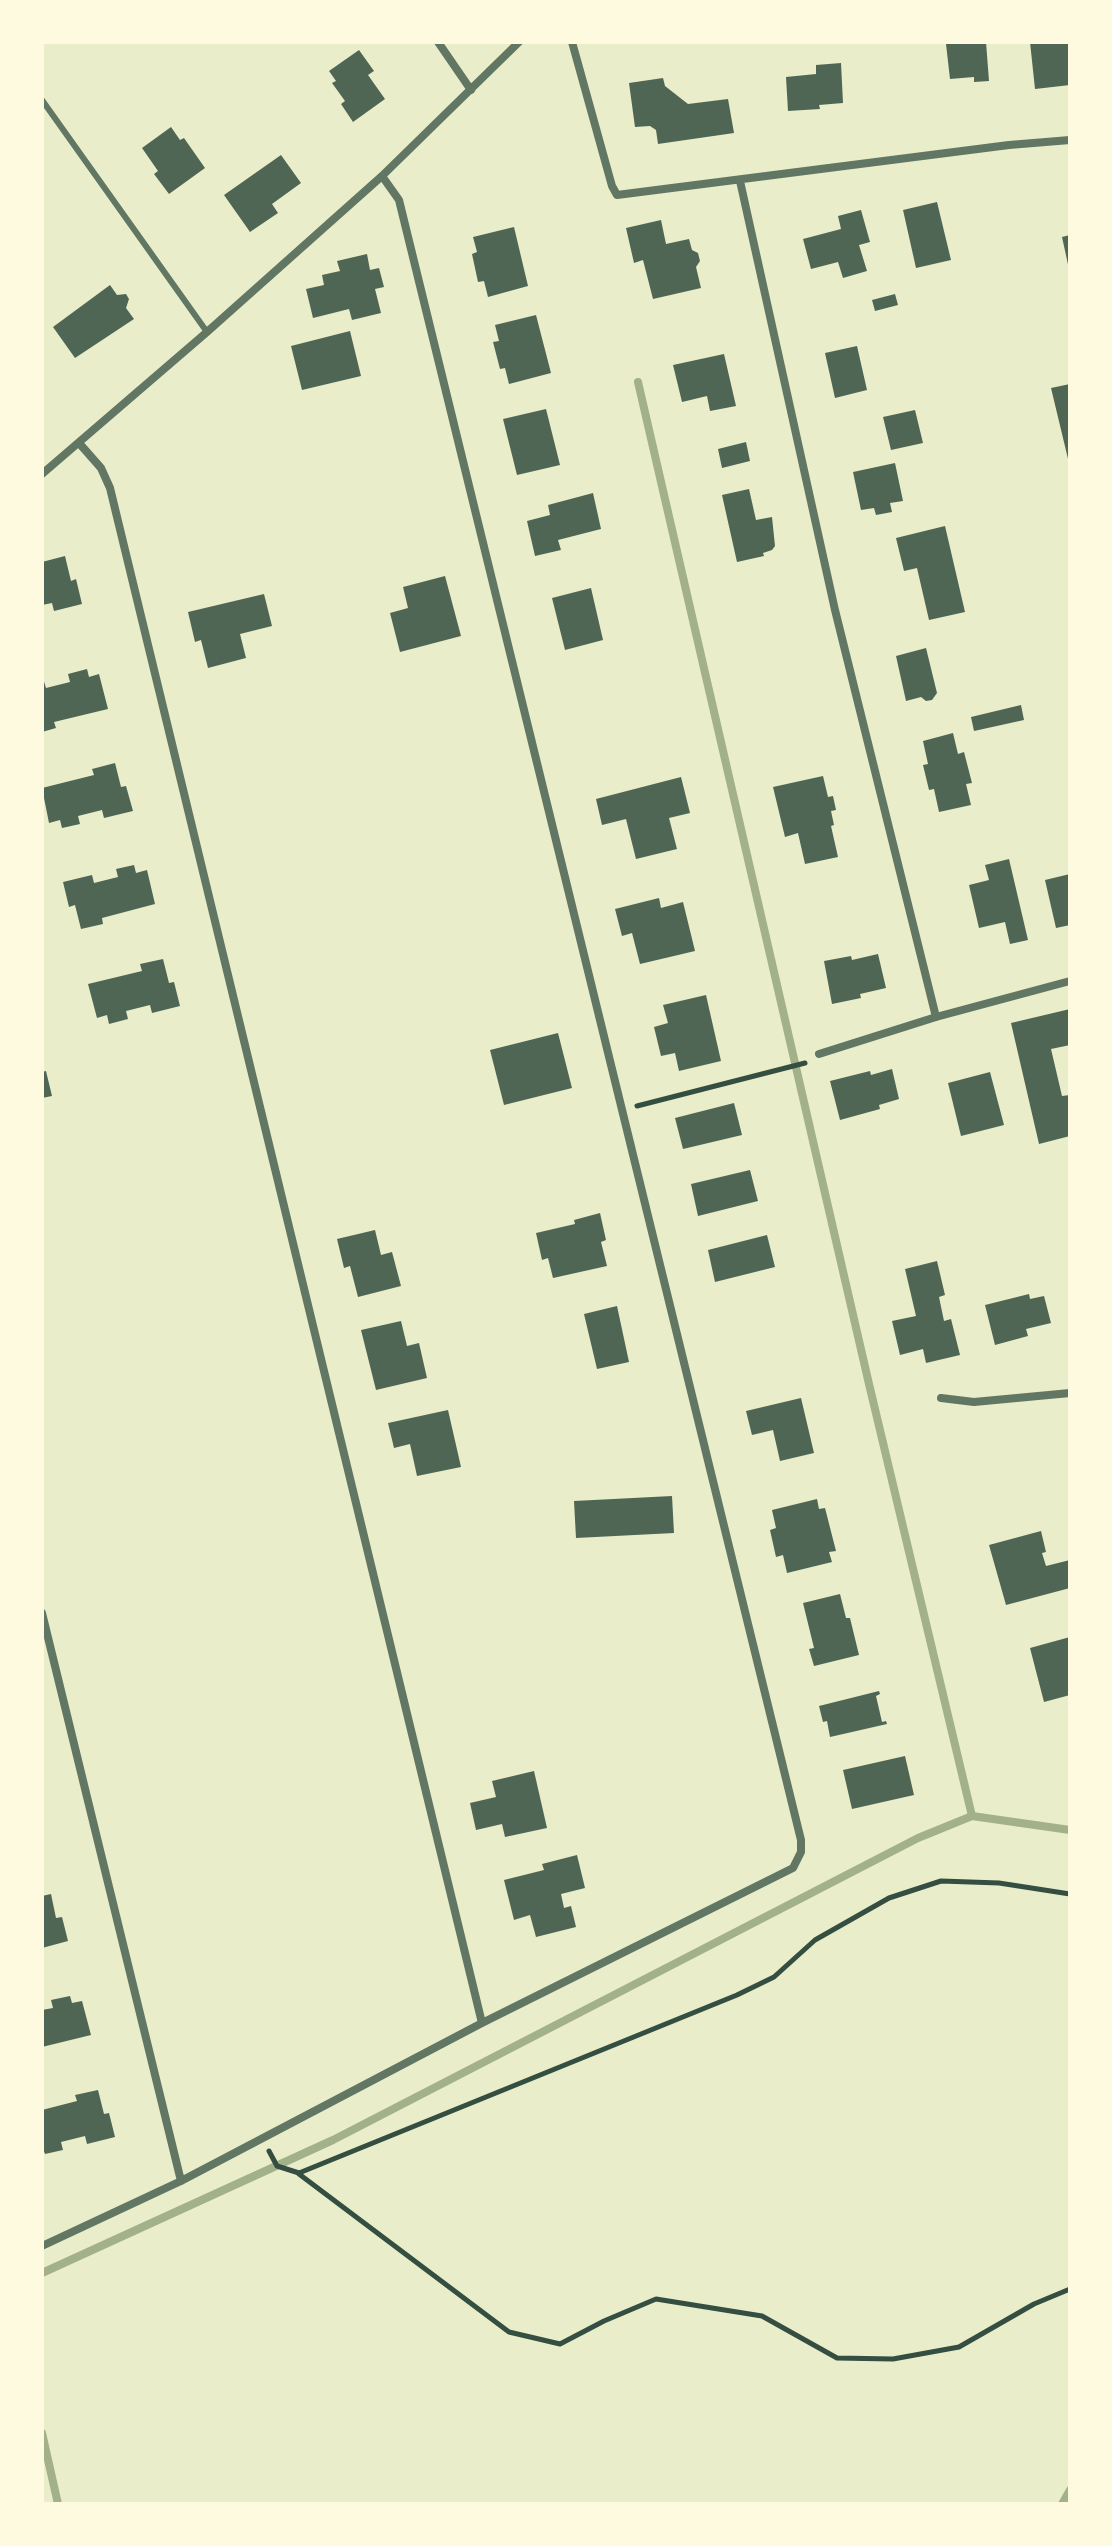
<!DOCTYPE html>
<html>
<head>
<meta charset="utf-8">
<style>
  body { margin:0 }
  #map { position:relative; width:1112px; height:2546px; overflow:hidden; background:#e9edc9; font-family:Poppins,sans-serif }
  canvas { display:block }
  .frame { position:absolute; inset:0; border:44px solid #fefae0; pointer-events:none }
</style>
</head>
<body>
<div id="map">
<canvas width="1112" height="2546"></canvas>
<div class="frame"></div>
</div>
<script>
const c = document.querySelector('canvas').getContext('2d');
c.lineJoin = 'round';
const shape = rows => new Path2D(rows.map(r => 'M' + r).join(''));
function strokePath(path, color, width, dash) { c.strokeStyle = color; c.lineWidth = width; c.lineCap = dash ? 'butt' : 'round'; c.setLineDash(dash || []); c.stroke(path); }
function paint(path, color) { c.fillStyle = color; c.fill(path, 'evenodd'); }
const stream = shape([
  [638,382,869,1384,972,1816],
  [42,2273,333,2140,918,1838,972,1816,1070,1830],
  [42,2433,58,2504],
  [1062,2504,1070,2490]
]);
const building = shape([
  [986,42,989,81,974,82,974,77,950,79,946,44],
  [1030,42,1070,42,1070,85,1035,89],
  [359,50,374,71,368,75,385,99,353,122,341,104,345,101,332,83,336,81,329,71],
  [841,63,843,103,819,105,820,109,788,111,786,77,816,74,816,65],
  [663,78,665,86,688,104,728,99,734,133,658,144,656,130,650,126,635,127,629,83],
  [171,127,180,140,184,138,205,168,169,194,154,174,158,171,142,148],
  [281,155,301,183,272,204,278,213,250,232,224,195],
  [937,202,951,260,916,268,903,210],
  [861,210,870,242,859,245,867,271,843,278,838,262,811,269,803,239,841,229,838,216],
  [661,220,666,244,689,239,692,250,698,253,700,261,696,267,701,288,653,299,643,260,634,263,626,228],
  [514,227,528,286,488,297,484,281,478,282,472,254,477,252,473,237],
  [1070,235,1070,268,1069,269,1062,237],
  [367,254,370,270,379,268,384,287,375,289,381,313,352,320,349,309,313,318,306,289,324,285,322,275,340,271,337,261],
  [110,285,117,295,126,294,129,299,126,308,134,319,75,358,53,327],
  [895,294,898,305,875,311,872,300],
  [536,315,551,373,509,384,505,368,500,369,493,342,499,341,495,325],
  [350,331,361,376,302,390,291,346],
  [857,346,867,390,835,398,825,353],
  [724,354,736,406,710,411,707,396,682,402,673,365],
  [1070,384,1070,463,1069,463,1051,388],
  [546,409,560,465,517,475,503,419],
  [915,410,923,443,891,450,883,417],
  [746,442,750,461,722,468,718,449],
  [895,463,903,501,890,503,892,512,876,515,874,508,861,510,853,472],
  [749,489,756,520,772,517,775,546,772,550,763,553,764,556,737,562,722,495],
  [593,493,601,529,558,540,561,550,535,556,527,521,550,515,548,505],
  [945,526,965,612,929,620,917,568,904,571,896,538],
  [65,556,71,581,76,579,82,604,54,611,52,603,42,605,42,562],
  [445,576,461,636,400,652,390,613,408,608,403,587],
  [591,588,603,640,565,650,552,598],
  [264,594,272,626,240,634,246,658,208,668,201,640,195,642,188,612],
  [926,648,937,693,932,700,926,701,921,697,906,701,896,656],
  [87,669,89,677,99,674,108,709,54,722,56,728,42,732,42,675,46,688,70,682,68,674],
  [1021,705,1024,720,974,731,971,717],
  [953,733,958,754,964,752,972,783,966,784,971,805,939,812,934,789,929,790,923,765,928,764,923,741],
  [115,763,121,787,126,786,133,811,104,818,102,810,78,816,80,824,62,828,60,820,49,823,42,788,94,775,92,769],
  [823,776,828,797,833,796,836,810,831,811,834,825,831,826,838,857,805,864,798,833,785,837,773,787],
  [681,777,690,813,669,818,677,849,636,859,626,819,602,825,596,799],
  [1009,859,1028,940,1010,944,1005,922,979,928,969,885,989,880,985,865],
  [134,865,136,873,147,870,155,904,102,918,103,924,81,929,75,905,69,907,63,882,92,875,94,883,118,877,116,869],
  [1070,874,1070,925,1056,928,1045,880],
  [659,898,661,908,683,902,695,951,640,964,632,933,622,936,615,909],
  [878,954,886,988,860,994,861,998,832,1004,824,961,851,956,852,960],
  [163,959,169,983,174,982,180,1006,152,1013,150,1005,126,1011,128,1019,109,1024,107,1015,97,1018,88,984,142,971,140,964],
  [706,995,721,1061,679,1071,675,1053,661,1056,654,1027,668,1023,663,1005],
  [1070,1009,1070,1045,1051,1049,1062,1096,1070,1095,1070,1136,1039,1144,1011,1023],
  [558,1033,572,1088,504,1105,490,1050],
  [892,1069,899,1099,879,1105,880,1109,840,1120,830,1081,870,1071,871,1075],
  [46,1071,52,1096,42,1098,42,1072],
  [990,1072,1004,1125,961,1136,948,1083],
  [734,1103,742,1135,683,1149,675,1118],
  [750,1170,758,1201,698,1216,691,1184],
  [600,1213,606,1240,601,1242,607,1266,553,1278,548,1258,542,1260,536,1233,575,1224,574,1220],
  [375,1230,381,1255,392,1252,401,1286,358,1297,350,1266,344,1268,337,1239],
  [767,1235,775,1267,715,1282,708,1250],
  [937,1261,945,1295,939,1297,944,1321,951,1319,960,1355,926,1363,923,1349,900,1355,892,1321,916,1316,905,1269],
  [1029,1294,1030,1299,1044,1296,1051,1323,1026,1329,1028,1336,995,1345,985,1305],
  [617,1306,629,1362,597,1369,584,1314],
  [401,1321,407,1346,419,1343,427,1378,376,1390,361,1330],
  [801,1398,814,1453,780,1461,773,1430,752,1435,746,1411],
  [448,1410,461,1467,417,1476,410,1444,394,1448,388,1423],
  [672,1496,674,1533,576,1538,574,1501],
  [817,1499,819,1509,825,1508,836,1551,829,1552,832,1562,787,1573,783,1555,776,1557,770,1530,776,1528,772,1510],
  [1041,1531,1046,1552,1042,1553,1046,1566,1070,1560,1070,1588,1006,1605,989,1545],
  [840,1594,846,1618,850,1618,859,1655,814,1666,809,1649,814,1648,803,1603],
  [1070,1637,1070,1695,1044,1702,1030,1648],
  [879,1691,880,1694,876,1696,882,1722,886,1721,887,1724,830,1737,827,1721,823,1722,819,1706],
  [905,1756,914,1795,852,1809,843,1770],
  [534,1771,547,1828,505,1837,502,1824,476,1830,470,1803,496,1797,492,1781],
  [577,1855,585,1888,561,1894,564,1908,571,1906,576,1927,536,1937,530,1915,514,1920,504,1880,544,1870,542,1864],
  [51,1894,56,1918,62,1917,68,1941,42,1948,42,1896],
  [70,1996,72,2003,82,2001,91,2035,42,2047,42,2010,53,2008,51,2000],
  [98,2090,104,2114,109,2113,115,2137,87,2144,85,2136,61,2142,63,2150,45,2154,42,2146,42,2110,77,2101,75,2095]
]);
const path = shape([
  [637,1106,805,1063],
  [269,2151,277,2166,299,2173,737,1995,774,1977,815,1940,889,1898,941,1881,999,1883,1070,1894],
  [299,2174,509,2332,560,2344,604,2321,656,2299,762,2316,837,2358,893,2359,959,2347,1034,2304,1070,2289]
]);
const service = shape([
  [42,100,207,332]
]);
const minor = shape([
  [438,42,471,90],
  [572,42,612,186,617,195,1009,145,1070,140],
  [740,181,835,610,936,1017],
  [79,443,101,468,110,488,482,2023],
  [42,474,207,332,382,176,519,42],
  [819,1054,936,1017,1070,981],
  [941,1398,974,1402,1070,1393],
  [42,1613,181,2181],
  [42,2246,181,2181,482,2023,793,1868,801,1852,801,1840,399,200,382,176]
]);
strokePath(stream, '#a3b18a', 8);
paint(building, '#4f6655');
strokePath(path, '#344e41', 5);
strokePath(service, '#617663', 6);
strokePath(minor, '#617663', 8);
</script>
</body>
</html>
